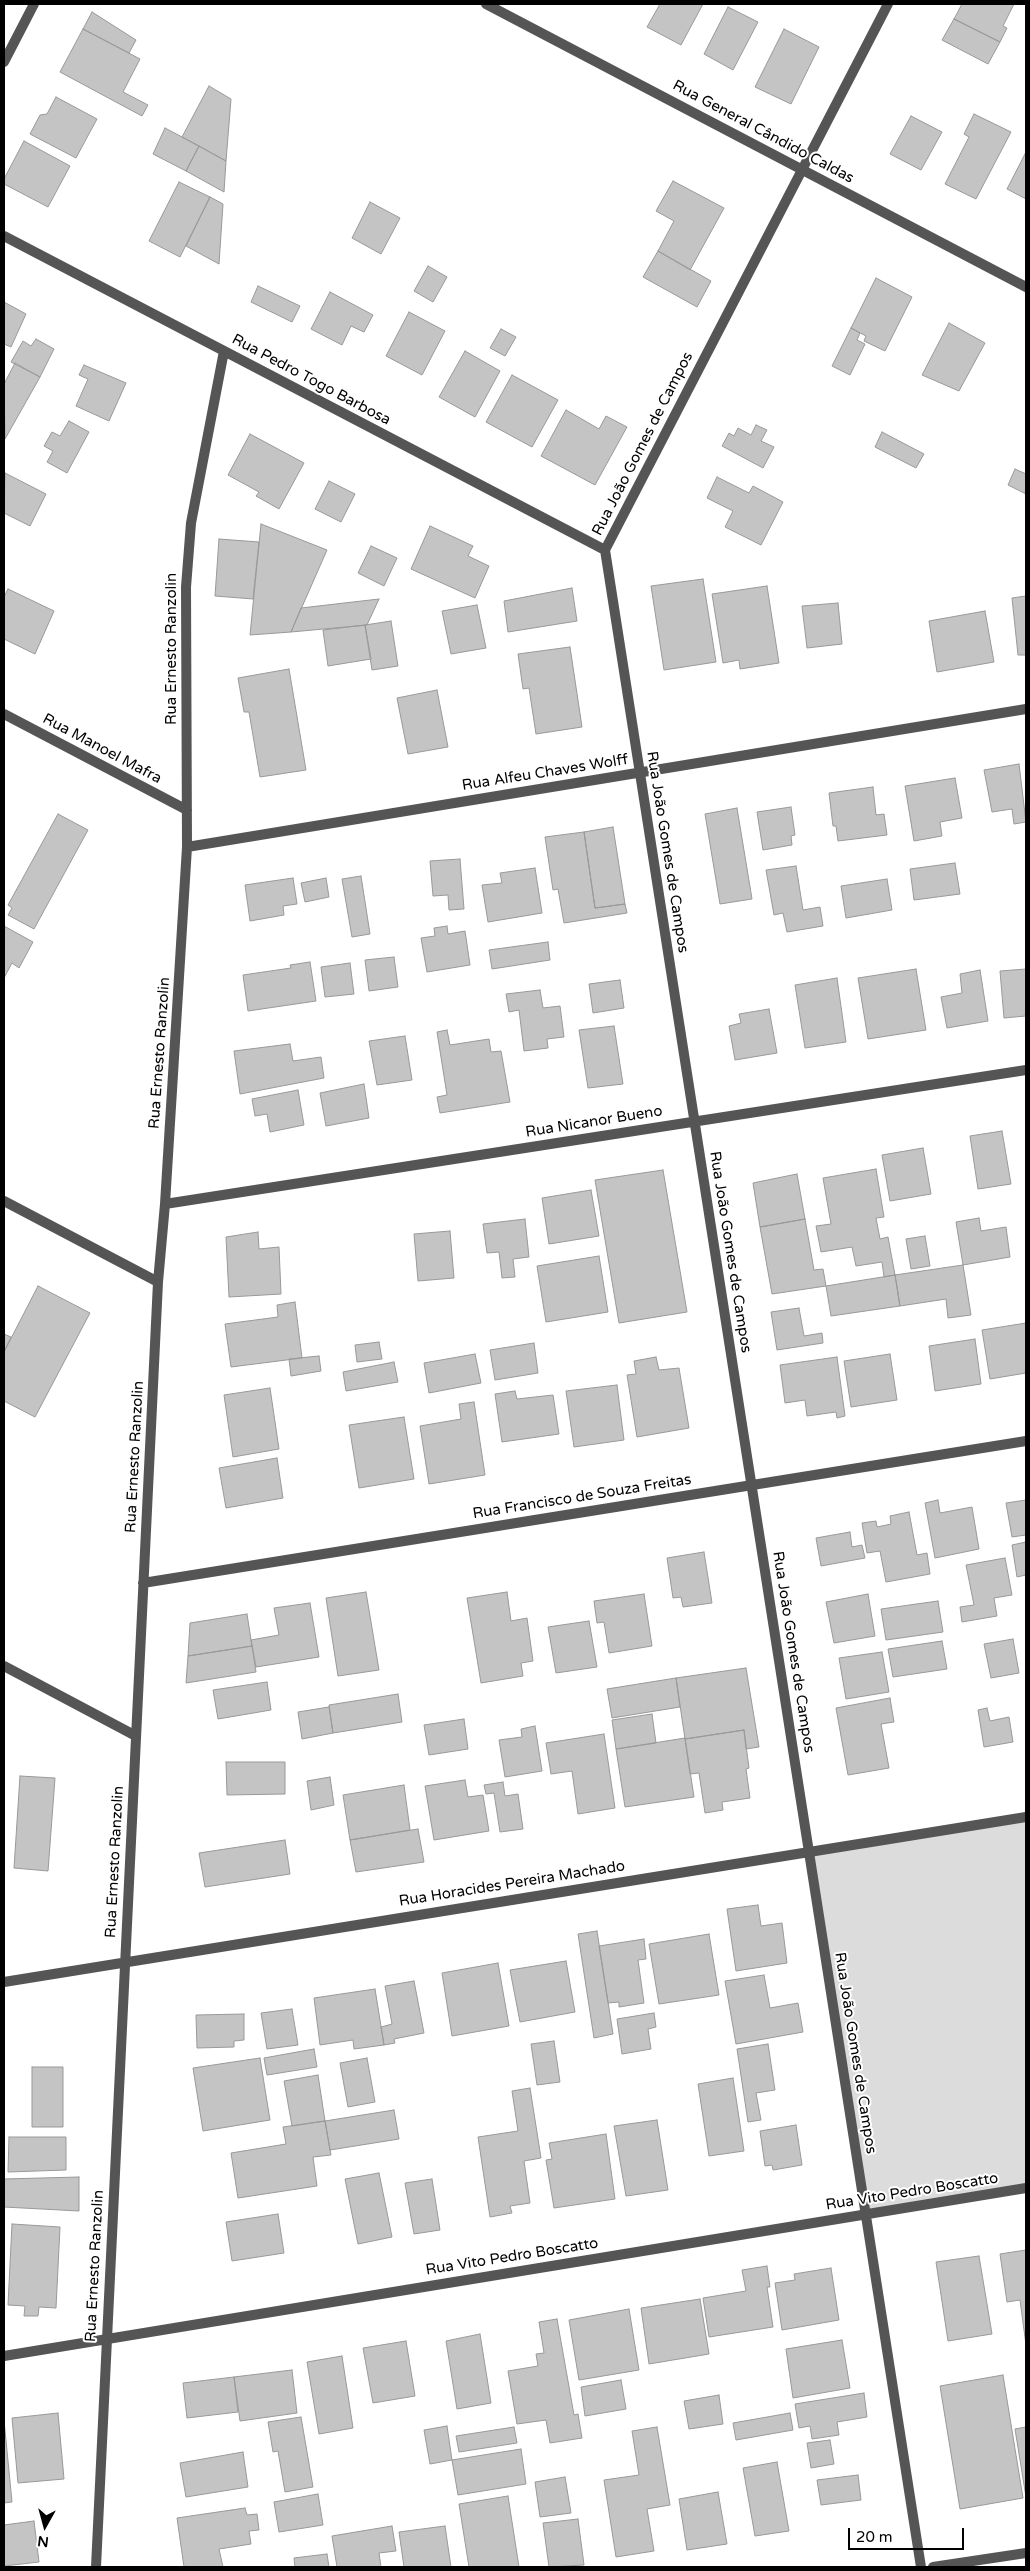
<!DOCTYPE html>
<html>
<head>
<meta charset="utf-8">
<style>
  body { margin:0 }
  #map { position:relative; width:1030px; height:2571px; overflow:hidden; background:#fff; font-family:"Varela Round",sans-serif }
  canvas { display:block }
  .frame { position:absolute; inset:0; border:5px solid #000; pointer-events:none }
  .north { position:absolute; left:20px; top:2501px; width:50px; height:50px; -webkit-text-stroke:4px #fff; paint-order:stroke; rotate:187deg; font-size:14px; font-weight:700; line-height:20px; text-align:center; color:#000 }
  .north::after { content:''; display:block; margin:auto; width:18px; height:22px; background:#000; clip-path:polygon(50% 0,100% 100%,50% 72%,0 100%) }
  .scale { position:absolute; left:848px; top:2528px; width:116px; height:22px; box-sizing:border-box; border:2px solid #000; border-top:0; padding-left:6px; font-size:15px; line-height:18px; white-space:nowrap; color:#000; -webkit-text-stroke:4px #fff; paint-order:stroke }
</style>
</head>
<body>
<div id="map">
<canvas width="1030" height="2571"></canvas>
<div class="frame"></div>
<div class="north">N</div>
<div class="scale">20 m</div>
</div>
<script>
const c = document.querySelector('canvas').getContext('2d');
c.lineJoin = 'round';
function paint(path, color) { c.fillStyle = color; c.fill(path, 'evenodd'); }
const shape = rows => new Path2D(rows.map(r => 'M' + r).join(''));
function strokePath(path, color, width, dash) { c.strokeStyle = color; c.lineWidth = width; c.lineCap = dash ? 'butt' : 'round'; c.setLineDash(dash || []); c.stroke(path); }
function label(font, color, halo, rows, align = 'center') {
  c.font = font + ' "Varela Round",sans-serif'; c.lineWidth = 4; c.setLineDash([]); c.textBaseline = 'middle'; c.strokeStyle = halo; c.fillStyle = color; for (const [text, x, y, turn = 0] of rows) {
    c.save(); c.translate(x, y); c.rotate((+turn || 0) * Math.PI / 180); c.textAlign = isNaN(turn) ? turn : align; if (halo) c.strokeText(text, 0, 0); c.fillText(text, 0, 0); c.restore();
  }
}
const green = shape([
  [1026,1817,1026,2188,865,2214,809,1851]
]);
const building = shape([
  [660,4,703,4,681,45,647,27,660,4],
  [962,4,1014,4,1003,26,1007,28,1000,42,954,19,962,4],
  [728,7,758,22,733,70,704,54,728,7],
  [92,12,136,40,129,53,83,29,92,12],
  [954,19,1000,42,988,64,942,40,954,19],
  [83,29,140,59,123,92,148,105,142,116,60,72,83,29],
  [784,29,819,47,791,104,755,87,784,29],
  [209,86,231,99,226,161,182,137,209,86],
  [56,97,97,119,76,158,30,134,40,115,47,114,56,97],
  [974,114,1011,132,976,199,945,184,969,137,964,134,974,114],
  [911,116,942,132,921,170,890,154,911,116],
  [165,128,199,146,186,171,153,154,165,128],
  [24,141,70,166,48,207,4,184,4,179,24,141],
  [199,146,226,161,224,192,186,171,199,146],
  [1026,152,1026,199,1007,189,1026,152],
  [673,181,724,208,690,270,658,251,674,221,656,211,673,181],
  [179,182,210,197,180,257,149,241,179,182],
  [210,197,223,204,219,264,186,246,210,197],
  [370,202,400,218,381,254,352,238,370,202],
  [658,251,711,281,697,307,643,277,658,251],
  [428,266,447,277,433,302,414,291,428,266],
  [876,278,912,297,885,351,864,341,866,336,851,328,876,278],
  [258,286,300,306,292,322,251,302,258,286],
  [330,292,373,315,364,332,351,326,342,345,311,329,330,292],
  [4,302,26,314,11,347,4,344,4,302],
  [409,312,445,331,422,375,386,356,409,312],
  [949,323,985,343,959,391,922,375,949,323],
  [851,328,860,333,857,340,865,344,850,375,832,366,851,328],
  [501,329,516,337,505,356,490,348,501,329],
  [36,339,54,349,40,377,11,362,23,341,31,346,36,339],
  [465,351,500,371,475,417,439,397,465,351],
  [15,363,40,377,5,439,4,384,15,363],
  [84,365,126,383,109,421,76,406,88,379,79,375,84,365],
  [512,375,558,400,532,447,486,422,512,375],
  [566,410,599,429,606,416,627,427,595,485,541,456,566,410],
  [69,421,89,432,67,473,47,462,53,451,44,446,52,432,60,436,69,421],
  [756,425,767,430,761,441,774,447,763,468,722,446,729,433,734,436,738,428,751,435,756,425],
  [882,432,924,454,916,468,875,447,882,432],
  [250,434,304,463,279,509,256,496,259,492,228,475,250,434],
  [1015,469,1026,474,1026,494,1008,485,1015,469],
  [5,473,46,494,30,526,4,513,5,473],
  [717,477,749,493,753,486,783,502,761,545,725,527,733,511,707,498,717,477],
  [329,481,355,494,341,522,315,509,329,481],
  [261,524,327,550,291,632,250,635,261,524],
  [430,526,473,546,468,556,489,566,475,598,411,569,430,526],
  [219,539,259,542,253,599,215,596,219,539],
  [371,546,397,558,384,586,358,573,371,546],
  [703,579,716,662,664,670,651,586,703,579],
  [767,586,779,663,740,669,739,660,723,663,712,594,767,586],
  [572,588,577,621,508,632,504,601,572,588],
  [8,589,54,611,35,654,4,639,4,597,8,589],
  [1026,596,1026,655,1018,655,1012,598,1026,596],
  [379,599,367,625,291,632,301,608,379,599],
  [838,603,842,644,807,648,802,606,838,603],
  [477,605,486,648,451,654,442,611,477,605],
  [985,611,994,662,937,672,929,621,985,611],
  [391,621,398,666,372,670,365,625,391,621],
  [365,625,371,659,328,666,323,630,365,625],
  [570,647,582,727,536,734,529,688,523,689,518,654,570,647],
  [289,669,306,770,260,777,249,712,244,712,238,678,289,669],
  [437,690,448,747,408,754,397,698,437,690],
  [1019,764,1026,822,1014,824,1012,809,992,812,984,770,1019,764],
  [955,778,962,818,940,822,942,836,914,841,905,786,955,778],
  [873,787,876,815,884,814,887,835,838,841,836,826,833,826,829,793,873,787],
  [791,807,795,835,791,836,792,845,763,850,757,812,791,807],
  [737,808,752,899,720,904,705,814,737,808],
  [58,814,88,830,34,929,8,915,12,908,8,905,58,814],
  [613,827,625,904,595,908,584,832,613,827],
  [584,832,595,908,625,904,627,913,564,923,558,889,553,890,545,837,584,832],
  [460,859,464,909,449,910,448,895,433,896,430,861,460,859],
  [955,863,960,894,914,900,910,869,955,863],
  [796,866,803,910,820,907,823,926,787,932,783,913,774,915,766,870,796,866],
  [535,868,542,913,488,922,482,885,502,883,500,873,535,868],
  [361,876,370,934,352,937,342,879,361,876],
  [293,878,297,904,283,906,284,915,250,921,245,885,293,878],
  [326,878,329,897,305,902,301,883,326,878],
  [887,879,892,910,846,918,841,886,887,879],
  [4,926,33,942,19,968,12,963,4,978,4,926],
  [447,926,448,934,465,931,470,965,427,972,421,938,435,936,434,928,447,926],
  [548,942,550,960,492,969,489,950,548,942],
  [394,957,398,987,369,991,365,960,394,957],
  [310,962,316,1001,248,1011,243,975,291,968,290,965,310,962],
  [350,963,354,994,325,997,321,967,350,963],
  [916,969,926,1030,868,1039,858,978,916,969],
  [1026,969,1026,1016,1004,1018,1000,971,1026,969],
  [980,970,988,1021,947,1028,941,997,962,993,960,974,980,970],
  [837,978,846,1042,805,1048,795,985,837,978],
  [620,980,624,1008,593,1013,589,984,620,980],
  [540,990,543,1008,560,1006,564,1037,547,1039,548,1048,524,1051,519,1010,509,1012,506,994,540,990],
  [769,1009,777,1053,735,1060,729,1026,741,1023,739,1014,769,1009],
  [614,1026,623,1084,588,1088,579,1030,614,1026],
  [447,1030,450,1045,489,1039,491,1052,501,1051,510,1102,440,1113,437,1097,447,1095,437,1032,447,1030],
  [405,1036,412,1080,377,1085,369,1041,405,1036],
  [290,1044,293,1061,321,1057,324,1078,240,1094,234,1051,290,1044],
  [364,1084,369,1118,326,1126,320,1093,364,1084],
  [298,1090,304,1125,270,1132,267,1114,255,1116,252,1099,298,1090],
  [1002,1131,1011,1184,978,1189,970,1136,1002,1131],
  [923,1148,931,1194,890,1201,882,1155,923,1148],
  [876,1169,884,1217,876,1218,880,1239,888,1237,895,1275,884,1277,882,1262,856,1266,852,1247,821,1252,816,1226,831,1224,823,1178,876,1169],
  [663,1170,687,1312,619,1323,595,1180,663,1170],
  [797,1174,805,1219,760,1227,753,1183,797,1174],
  [591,1190,599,1236,549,1244,542,1198,591,1190],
  [979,1218,981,1231,1006,1227,1010,1257,963,1265,956,1222,979,1218],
  [525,1219,529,1257,513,1259,515,1277,502,1278,499,1252,487,1253,483,1224,525,1219],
  [805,1219,814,1270,823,1269,826,1286,772,1294,760,1227,805,1219],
  [450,1231,454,1278,418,1281,414,1234,450,1231],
  [258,1232,259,1249,279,1247,281,1294,229,1297,226,1237,258,1232],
  [925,1236,930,1266,911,1269,906,1239,925,1236],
  [599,1256,608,1312,546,1322,537,1266,599,1256],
  [963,1265,971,1315,948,1318,946,1299,900,1306,895,1275,963,1265],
  [895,1275,900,1306,831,1316,826,1286,895,1275],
  [38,1286,90,1313,35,1417,4,1401,4,1352,38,1286],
  [295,1302,302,1358,231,1367,225,1324,278,1317,277,1305,295,1302],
  [799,1308,804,1336,822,1333,823,1343,777,1350,771,1312,799,1308],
  [1026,1323,1026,1373,990,1379,982,1330,1026,1323],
  [4,1334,11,1337,4,1352,4,1334],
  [975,1339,981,1384,935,1391,929,1346,975,1339],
  [379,1342,382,1359,357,1362,355,1345,379,1342],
  [534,1343,538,1373,495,1380,490,1350,534,1343],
  [475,1354,481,1383,429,1393,424,1363,475,1354],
  [890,1354,897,1400,851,1407,844,1361,890,1354],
  [319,1356,321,1371,291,1376,289,1359,319,1356],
  [656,1357,659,1370,679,1368,689,1428,637,1437,627,1375,636,1374,634,1361,656,1357],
  [837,1357,845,1416,837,1418,836,1412,807,1416,805,1400,785,1403,780,1365,837,1357],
  [394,1362,398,1382,346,1391,343,1372,394,1362],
  [617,1385,624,1440,574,1447,566,1391,617,1385],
  [270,1388,279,1449,233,1457,224,1395,270,1388],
  [515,1391,517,1399,553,1395,559,1434,502,1442,495,1394,515,1391],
  [474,1402,485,1475,429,1484,420,1426,461,1419,459,1404,474,1402],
  [404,1417,414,1479,359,1488,349,1425,404,1417],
  [277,1458,283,1498,226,1508,219,1468,277,1458],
  [938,1500,940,1513,972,1507,979,1549,935,1558,925,1503,938,1500],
  [1026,1500,1026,1535,1012,1537,1006,1503,1026,1500],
  [909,1512,917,1555,927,1553,930,1574,886,1582,880,1551,867,1553,862,1523,876,1521,877,1527,891,1524,890,1516,909,1512],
  [850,1532,852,1547,862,1545,865,1558,821,1566,816,1538,850,1532],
  [1026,1542,1026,1575,1017,1577,1012,1545,1026,1542],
  [704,1552,712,1603,683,1607,681,1597,673,1598,667,1558,704,1552],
  [1005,1558,1012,1595,994,1598,997,1616,962,1622,960,1607,974,1605,966,1565,1005,1558],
  [366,1592,379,1670,338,1676,326,1598,366,1592],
  [507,1592,511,1621,527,1618,533,1661,521,1663,523,1676,481,1683,467,1598,507,1592],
  [644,1594,652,1646,609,1653,604,1622,597,1623,594,1601,644,1594],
  [868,1594,875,1636,834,1643,826,1602,868,1594],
  [938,1601,943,1632,886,1640,881,1609,938,1601],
  [310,1603,319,1657,256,1667,251,1640,279,1635,274,1608,310,1603],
  [247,1614,252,1646,188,1656,190,1623,247,1614],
  [589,1621,597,1667,556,1673,548,1627,589,1621],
  [1013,1639,1019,1673,991,1678,984,1644,1013,1639],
  [942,1641,947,1669,893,1677,888,1649,942,1641],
  [252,1646,256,1672,186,1683,188,1656,252,1646],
  [882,1652,889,1692,846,1699,839,1658,882,1652],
  [746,1668,759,1747,746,1749,744,1730,685,1739,676,1678,746,1668],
  [676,1678,680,1707,612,1718,607,1689,676,1678],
  [267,1682,271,1710,218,1719,213,1690,267,1682],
  [398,1694,402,1722,333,1733,329,1705,398,1694],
  [890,1698,894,1722,881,1724,889,1768,848,1775,836,1708,890,1698],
  [329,1707,333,1733,302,1739,298,1712,329,1707],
  [987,1708,990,1721,1009,1717,1013,1742,984,1747,978,1710,987,1708],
  [652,1714,656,1743,616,1749,612,1720,652,1714],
  [464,1719,468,1749,429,1755,424,1725,464,1719],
  [535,1726,542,1771,505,1777,499,1740,522,1737,521,1729,535,1726],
  [744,1730,749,1768,746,1769,750,1798,722,1802,723,1810,705,1813,699,1773,690,1774,685,1739,744,1730],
  [604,1734,615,1808,578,1814,572,1771,551,1774,546,1743,604,1734],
  [685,1738,694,1797,625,1807,616,1749,685,1738],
  [226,1762,285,1762,285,1794,227,1795,226,1762],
  [20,1776,55,1778,48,1871,14,1868,20,1776],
  [330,1777,334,1805,311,1810,307,1781,330,1777],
  [465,1780,468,1797,483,1795,489,1831,434,1840,425,1786,465,1780],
  [503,1782,505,1796,518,1794,523,1829,500,1832,494,1793,486,1794,484,1785,503,1782],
  [404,1785,410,1830,350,1840,343,1795,404,1785],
  [418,1829,424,1862,356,1872,350,1840,418,1829],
  [285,1840,290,1874,205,1887,199,1853,285,1840],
  [758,1905,761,1926,782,1923,787,1963,736,1971,727,1909,758,1905],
  [597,1931,613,2034,594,2038,578,1934,597,1931],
  [709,1934,719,1995,659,2004,649,1944,709,1934],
  [644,1939,646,1959,638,1960,644,2003,619,2007,619,2002,608,2003,599,1946,644,1939],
  [566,1961,575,2012,520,2022,510,1970,566,1961],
  [498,1963,509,2026,452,2036,442,1973,498,1963],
  [764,1975,770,2008,798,2003,803,2032,736,2044,725,1981,764,1975],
  [414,1981,424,2033,394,2039,395,2043,384,2045,381,2027,392,2024,385,1986,414,1981],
  [375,1989,384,2045,354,2049,353,2040,320,2045,314,1998,375,1989],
  [292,2009,298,2045,267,2049,261,2013,292,2009],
  [654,2013,656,2027,648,2029,651,2049,622,2054,617,2019,654,2013],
  [244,2014,244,2040,234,2041,234,2047,197,2048,196,2015,244,2014],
  [554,2041,560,2082,537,2085,531,2044,554,2041],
  [768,2044,775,2090,756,2093,761,2120,748,2122,737,2049,768,2044],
  [314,2049,317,2067,267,2075,264,2058,314,2049],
  [260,2058,270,2120,203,2131,193,2068,260,2058],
  [367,2058,375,2102,348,2107,340,2063,367,2058],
  [32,2067,63,2067,63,2127,32,2127,32,2067],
  [318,2075,325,2121,292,2126,284,2081,318,2075],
  [733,2078,744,2151,709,2156,698,2084,733,2078],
  [530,2088,541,2158,524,2161,530,2203,510,2206,512,2213,490,2217,478,2137,518,2131,512,2091,530,2088],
  [394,2110,399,2139,330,2150,325,2121,394,2110],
  [657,2120,668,2190,626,2196,614,2126,657,2120],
  [325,2121,331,2155,313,2157,317,2186,238,2198,231,2153,286,2144,283,2127,325,2121],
  [796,2125,802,2165,773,2170,772,2165,765,2166,760,2131,796,2125],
  [606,2134,615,2199,554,2208,546,2160,552,2159,549,2143,606,2134],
  [9,2137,66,2137,66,2170,8,2172,9,2137],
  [379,2173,392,2237,358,2244,345,2179,379,2173],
  [79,2177,79,2211,4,2207,4,2179,79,2177],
  [432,2179,440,2230,414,2234,405,2183,432,2179],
  [278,2214,284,2253,232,2261,226,2222,278,2214],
  [12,2224,60,2227,56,2308,39,2307,38,2316,24,2316,25,2306,8,2305,12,2224],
  [1026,2250,1026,2345,1020,2300,1007,2302,1000,2254,1026,2250],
  [979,2256,992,2334,948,2341,936,2262,979,2256],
  [767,2266,770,2287,767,2287,773,2327,709,2337,703,2298,746,2291,742,2270,767,2266],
  [831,2268,839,2320,782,2330,775,2283,795,2280,794,2274,831,2268],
  [700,2299,709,2354,649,2364,641,2308,700,2299],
  [629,2309,639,2370,579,2380,569,2320,629,2309],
  [557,2319,574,2415,578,2414,582,2438,550,2443,546,2420,517,2424,508,2371,538,2366,536,2354,544,2353,539,2322,557,2319],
  [480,2334,491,2403,457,2409,446,2341,480,2334],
  [842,2340,850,2388,793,2398,786,2349,842,2340],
  [406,2341,415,2396,373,2403,363,2348,406,2341],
  [342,2356,353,2428,319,2434,307,2362,342,2356],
  [292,2370,297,2413,240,2421,234,2377,292,2370],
  [1003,2375,1023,2498,960,2509,940,2386,1003,2375],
  [234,2377,238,2412,187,2418,183,2383,234,2377],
  [621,2380,626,2409,585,2416,581,2387,621,2380],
  [864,2393,867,2417,837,2422,839,2435,812,2439,810,2426,799,2428,795,2404,864,2393],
  [719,2395,723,2424,689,2429,684,2401,719,2395],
  [58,2413,64,2479,18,2483,12,2418,58,2413],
  [790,2413,793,2430,736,2440,733,2423,790,2413],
  [301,2417,313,2487,285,2492,278,2451,273,2452,268,2422,301,2417],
  [4,2420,12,2502,4,2503,4,2420],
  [447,2426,452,2460,430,2464,424,2430,447,2426],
  [514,2427,517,2443,459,2452,456,2436,514,2427],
  [657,2427,670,2505,647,2509,654,2551,616,2557,604,2480,639,2475,632,2431,657,2427],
  [1026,2427,1026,2497,1015,2429,1026,2427],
  [830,2440,834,2464,811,2468,807,2443,830,2440],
  [521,2449,526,2484,458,2495,452,2460,521,2449],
  [243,2452,248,2487,186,2497,180,2463,243,2452],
  [777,2462,789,2531,755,2536,743,2468,777,2462],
  [858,2475,861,2500,821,2505,817,2480,858,2475],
  [565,2477,571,2513,540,2517,535,2482,565,2477],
  [718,2492,727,2544,687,2550,679,2499,718,2492],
  [318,2494,323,2525,279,2532,274,2502,318,2494],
  [508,2496,519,2567,469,2567,459,2504,508,2496],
  [245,2508,247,2515,257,2514,259,2530,249,2531,251,2544,219,2549,223,2567,184,2567,177,2518,245,2508],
  [578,2519,584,2565,549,2567,543,2523,578,2519],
  [34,2521,39,2562,4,2566,4,2525,34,2521],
  [392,2526,396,2551,379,2553,381,2567,337,2567,332,2536,392,2526],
  [445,2526,451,2567,404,2567,399,2532,445,2526],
  [327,2554,329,2567,295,2567,294,2558,327,2554]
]);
const minor = shape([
  [486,4,1026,287],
  [888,4,605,550,921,2567],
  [4,62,34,4],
  [4,236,605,550],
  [4,714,187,810],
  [187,847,1026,709],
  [4,1201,158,1282],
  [165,1204,1026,1070],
  [143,1583,1026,1441],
  [4,1666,136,1736],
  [4,1982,1026,1817],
  [4,2356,1026,2188],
  [96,2567,158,1282,165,1204,187,847,186,587,191,523,224,351],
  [933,2567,1026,2553]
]);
const streetNames = [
  ["Rua General Cândido Caldas",763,132,28],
  ["Rua Pedro Togo Barbosa",311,380,28],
  ["Rua João Gomes de Campos",643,444,-63],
  ["Rua Ernesto Ranzolin",172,649,-90],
  ["Rua Manoel Mafra",102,749,28],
  ["Rua Alfeu Chaves Wolff",545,773,-9],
  ["Rua João Gomes de Campos",667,852,81],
  ["Rua Ernesto Ranzolin",160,1053,-86],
  ["Rua Nicanor Bueno",594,1122,-9],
  ["Rua João Gomes de Campos",730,1252,81],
  ["Rua Ernesto Ranzolin",135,1457,-87],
  ["Rua Francisco de Souza Freitas",582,1497,-9],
  ["Rua João Gomes de Campos",793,1652,81],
  ["Rua Ernesto Ranzolin",115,1862,-87],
  ["Rua Horacides Pereira Machado",512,1884,-9],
  ["Rua João Gomes de Campos",855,2053,81],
  ["Rua Vito Pedro Boscatto",912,2192,-9],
  ["Rua Vito Pedro Boscatto",512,2257,-9],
  ["Rua Ernesto Ranzolin",95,2266,-87]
];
paint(green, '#dcdcdc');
paint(building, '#c4c4c4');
strokePath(building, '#999', 1);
strokePath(minor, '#555', 10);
label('15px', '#000', '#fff', streetNames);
</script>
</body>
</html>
